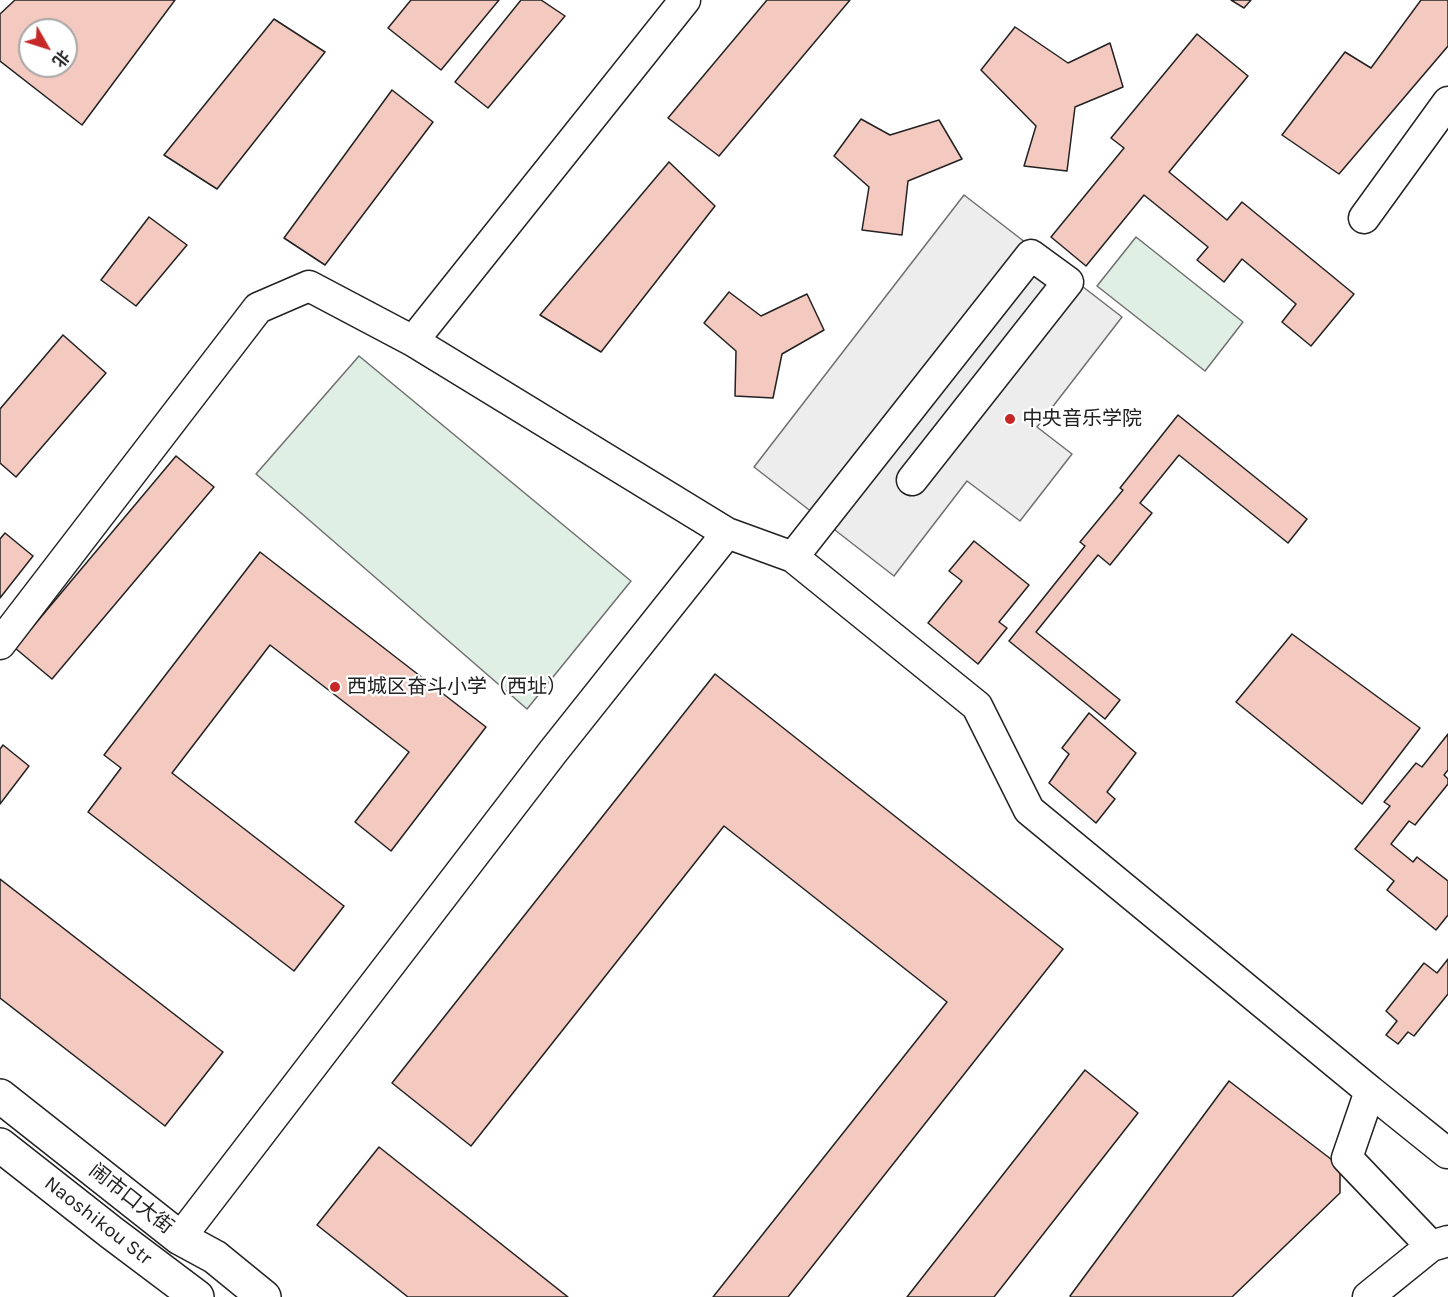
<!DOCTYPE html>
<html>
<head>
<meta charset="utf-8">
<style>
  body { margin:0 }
  #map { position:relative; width:1448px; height:1297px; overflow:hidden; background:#fff; font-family:Karla,"Noto Sans SC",sans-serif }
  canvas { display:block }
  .north { position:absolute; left:18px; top:18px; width:60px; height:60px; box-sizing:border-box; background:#fff; border:2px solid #a7a7a7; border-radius:50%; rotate:129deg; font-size:16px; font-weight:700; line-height:24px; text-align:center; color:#222 }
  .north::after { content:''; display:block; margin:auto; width:21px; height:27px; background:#c62828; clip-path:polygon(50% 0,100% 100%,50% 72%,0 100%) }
</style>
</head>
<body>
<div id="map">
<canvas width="1448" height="1297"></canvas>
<div class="north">北</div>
</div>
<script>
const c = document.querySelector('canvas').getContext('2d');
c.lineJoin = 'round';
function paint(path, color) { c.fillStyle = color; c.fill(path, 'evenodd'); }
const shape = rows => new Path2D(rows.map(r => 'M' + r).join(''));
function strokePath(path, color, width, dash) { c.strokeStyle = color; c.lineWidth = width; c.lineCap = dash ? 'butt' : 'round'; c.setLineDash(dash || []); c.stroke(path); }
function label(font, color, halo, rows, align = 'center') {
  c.font = font + ' Karla,"Noto Sans SC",sans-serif'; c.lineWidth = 4.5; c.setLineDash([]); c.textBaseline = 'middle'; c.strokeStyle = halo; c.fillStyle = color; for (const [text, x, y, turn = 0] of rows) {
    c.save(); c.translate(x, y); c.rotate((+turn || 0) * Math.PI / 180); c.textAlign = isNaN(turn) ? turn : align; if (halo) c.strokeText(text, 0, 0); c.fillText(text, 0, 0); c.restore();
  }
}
const green = shape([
  [1136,237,1243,322,1205,371,1097,286,1136,237],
  [359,356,631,581,527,709,256,474,359,356]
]);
const parking = shape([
  [964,195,1122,317,1037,427,1072,454,1020,521,967,481,894,576,754,467,964,195]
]);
const building = shape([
  [15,0,175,0,82,125,0,61,0,14,15,0],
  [30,30,66,30,66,66,30,66,30,30],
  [411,0,499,0,441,70,388,28,411,0],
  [521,0,541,0,565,16,488,108,455,82,521,0],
  [767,0,850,0,719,156,668,118,767,0],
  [1231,0,1251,0,1244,8,1231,0],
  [1421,0,1448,0,1448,46,1339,174,1282,135,1345,52,1371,68,1421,0],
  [274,19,325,52,217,189,164,155,274,19],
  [1015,27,1068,63,1110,43,1123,87,1075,107,1067,171,1024,166,1036,126,981,70,1015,27],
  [1197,34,1248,76,1169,172,1227,220,1242,202,1354,294,1311,346,1282,322,1296,304,1242,259,1224,282,1197,260,1208,247,1144,195,1086,266,1051,237,1124,148,1111,138,1197,34],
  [392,90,433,122,325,265,284,238,392,90],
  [861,119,890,135,939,120,962,159,908,181,902,235,862,230,869,187,834,156,861,119],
  [669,162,715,206,601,352,540,315,669,162],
  [149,217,187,245,136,306,101,280,149,217],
  [729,292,761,316,807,294,824,330,782,354,773,398,735,396,736,351,704,323,729,292],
  [63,335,106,373,16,477,0,463,0,409,63,335],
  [1178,415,1307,519,1288,543,1179,455,1140,503,1152,513,1110,565,1098,555,1036,632,1120,700,1105,719,1009,641,1085,546,1080,542,1123,490,1120,488,1178,415],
  [176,456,214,487,52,679,15,648,176,456],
  [5,533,33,556,0,598,0,539,5,533],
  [974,541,1029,585,999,622,1007,628,978,664,928,623,962,581,949,571,974,541],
  [260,552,486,727,391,851,355,822,409,752,270,645,172,773,344,906,294,971,88,812,121,768,104,755,260,552],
  [1292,634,1420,728,1362,804,1236,702,1292,634],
  [715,674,1063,949,788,1297,713,1297,947,1002,724,826,471,1146,392,1083,715,674],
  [1089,713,1136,753,1107,792,1115,799,1096,823,1049,783,1069,754,1062,748,1089,713],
  [1448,734,1448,770,1444,775,1448,779,1448,784,1415,825,1409,821,1391,844,1413,862,1417,857,1448,881,1448,915,1436,930,1387,890,1394,881,1355,849,1390,806,1384,802,1416,763,1422,767,1448,734],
  [3,745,29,766,0,804,0,749,3,745],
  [0,879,223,1052,165,1126,0,998,0,879],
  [1448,959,1448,994,1414,1036,1408,1032,1398,1044,1386,1035,1397,1021,1386,1011,1424,963,1437,973,1448,959],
  [1085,1070,1138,1113,994,1297,907,1297,1085,1070],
  [1229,1081,1340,1166,1340,1193,1232,1297,1071,1297,1070,1296,1229,1081],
  [379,1147,568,1297,408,1297,317,1225,379,1147]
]);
const minor = shape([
  [1364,218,1448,102],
  [413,341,685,0],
  [793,557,1031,255,1068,282,912,480],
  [0,644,258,308,309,286,413,341,727,533,793,557,977,706,1029,810,1370,1091],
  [180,1238,552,753,727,533],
  [1431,1246,1347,1158,1370,1091,1447,1153,1448,1152],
  [1368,1297,1431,1246,1448,1241]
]);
const major = shape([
  [0,1096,180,1238,215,1257,264,1297],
  [0,1145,112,1233,197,1297]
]);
const markers = [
  [1010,419,6,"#c62828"],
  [335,687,6,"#c62828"]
];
const poiNames = [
  ["中央音乐学院",1022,419],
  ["西城区奋斗小学（西址）",347,687]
];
const streetNames = [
  ["闹市口大街",131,1199,38],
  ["Naoshikou Str",98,1221,38]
];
paint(green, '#e0efe3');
strokePath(green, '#6f6f6f', 1.5);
paint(parking, '#ededed');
strokePath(parking, '#6f6f6f', 1.5);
paint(building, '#f3c9c0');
strokePath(building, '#222', 1.5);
strokePath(minor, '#222', 33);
strokePath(major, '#222', 36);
strokePath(minor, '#fff', 30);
strokePath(major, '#fff', 33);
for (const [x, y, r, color] of markers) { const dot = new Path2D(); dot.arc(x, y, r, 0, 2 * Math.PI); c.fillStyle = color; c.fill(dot); strokePath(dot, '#fff', 2); }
label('20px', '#222', '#fff', poiNames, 'left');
label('20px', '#222', '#fff', streetNames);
</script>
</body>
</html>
